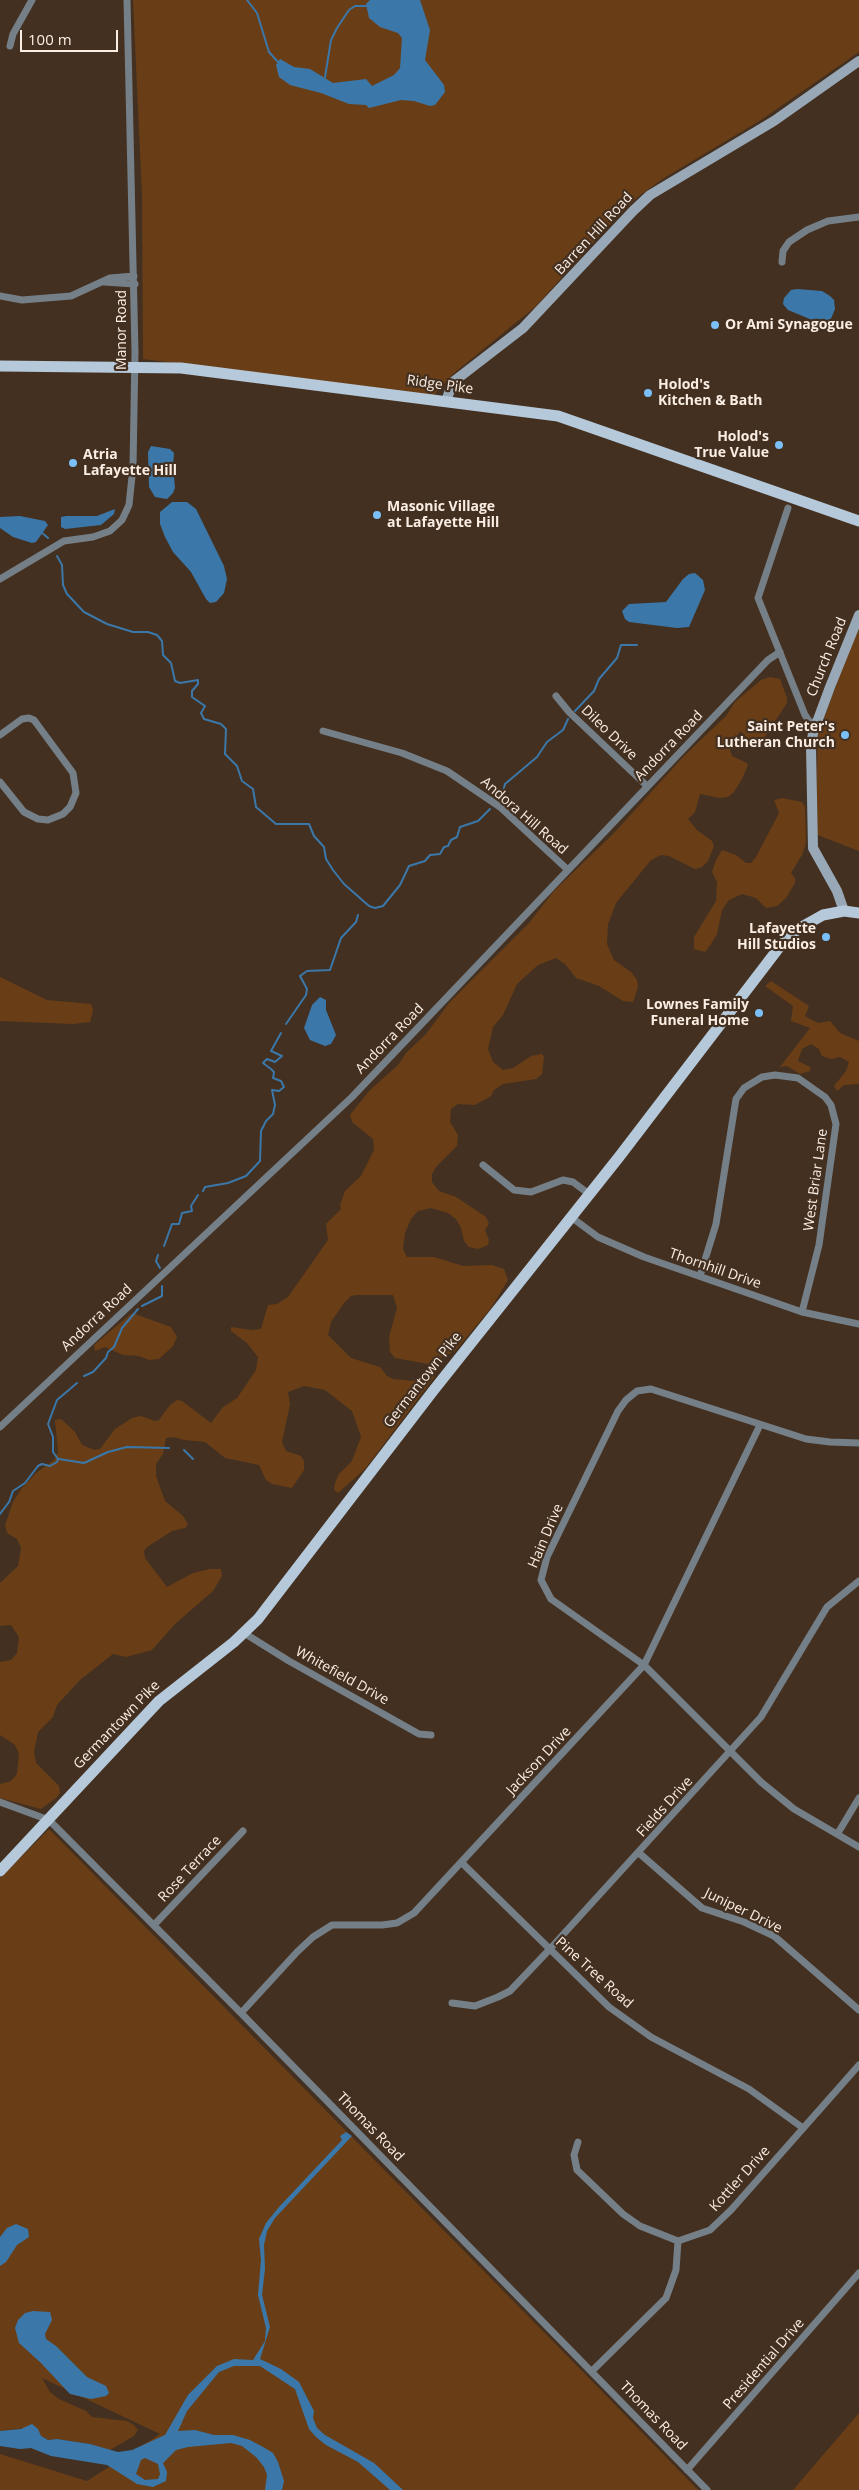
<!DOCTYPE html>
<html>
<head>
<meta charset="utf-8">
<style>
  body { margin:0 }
  #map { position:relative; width:859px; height:2490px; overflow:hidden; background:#433020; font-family:"Open Sans",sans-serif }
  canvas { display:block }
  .scale { position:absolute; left:20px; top:30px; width:98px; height:22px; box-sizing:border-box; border:2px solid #faede3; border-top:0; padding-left:6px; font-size:15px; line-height:18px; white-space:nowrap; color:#faede3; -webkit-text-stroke:4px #433020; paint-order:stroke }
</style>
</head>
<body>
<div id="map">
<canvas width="859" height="2490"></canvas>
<div class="scale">100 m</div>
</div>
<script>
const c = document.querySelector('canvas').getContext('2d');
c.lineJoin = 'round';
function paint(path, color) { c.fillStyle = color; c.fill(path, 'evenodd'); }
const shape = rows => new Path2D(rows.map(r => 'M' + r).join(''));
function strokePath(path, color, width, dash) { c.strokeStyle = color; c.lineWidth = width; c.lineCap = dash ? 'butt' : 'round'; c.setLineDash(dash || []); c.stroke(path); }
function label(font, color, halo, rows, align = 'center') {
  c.font = font + ' "Open Sans",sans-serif'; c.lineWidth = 4.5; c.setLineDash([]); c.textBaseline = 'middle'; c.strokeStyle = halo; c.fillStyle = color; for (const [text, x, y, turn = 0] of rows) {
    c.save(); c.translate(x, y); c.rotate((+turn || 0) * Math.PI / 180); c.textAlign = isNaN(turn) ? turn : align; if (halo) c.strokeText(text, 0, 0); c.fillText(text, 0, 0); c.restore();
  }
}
const green = shape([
  [133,0,859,0,859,52,761,120,664,178,639,196,614,220,535,307,453,374,433,396,143,359,142,195],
  [857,628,859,628,859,851,815,834,818,735],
  [770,677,780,679,787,698,787,703,761,743,751,741,740,731,730,750,732,756,747,763,748,765,742,779,734,792,728,797,720,798,700,794,695,812,688,819,697,830,712,841,714,846,708,861,702,867,695,869,669,856,661,855,651,860,616,903,608,924,607,944,614,960,631,972,637,980,638,987,633,1002,623,1001,599,986,576,978,565,964,556,958,538,965,517,984,503,1015,493,1027,488,1049,493,1062,503,1070,513,1068,531,1056,542,1054,544,1057,542,1074,536,1079,503,1084,494,1090,491,1096,475,1105,458,1104,451,1109,450,1122,458,1135,457,1146,436,1167,432,1174,432,1182,439,1191,456,1197,486,1217,489,1224,485,1230,489,1240,488,1245,478,1249,469,1247,464,1241,461,1228,456,1219,448,1213,431,1208,418,1211,411,1219,405,1233,403,1249,407,1257,434,1257,463,1266,492,1265,504,1269,508,1280,491,1308,455,1351,428,1364,395,1358,390,1352,389,1337,397,1308,393,1295,357,1295,351,1296,344,1303,331,1322,328,1335,351,1358,380,1367,387,1376,393,1379,413,1381,432,1373,435,1376,365,1469,338,1493,334,1490,335,1483,339,1474,352,1461,361,1437,352,1411,325,1390,304,1386,288,1392,290,1404,282,1442,286,1451,301,1456,304,1461,304,1470,292,1488,272,1484,266,1480,259,1465,225,1458,205,1442,184,1440,174,1437,166,1438,163,1454,156,1464,156,1476,165,1501,183,1516,188,1524,185,1528,172,1531,147,1547,144,1551,145,1558,167,1587,193,1573,210,1569,221,1569,222,1576,213,1591,175,1624,152,1650,126,1657,113,1654,80,1680,57,1705,53,1717,38,1732,34,1752,36,1763,59,1786,60,1793,56,1798,41,1809,0,1798,0,1784,11,1781,17,1774,19,1754,15,1745,0,1735,0,1662,11,1660,17,1653,19,1637,11,1625,0,1626,0,1583,18,1566,21,1548,17,1539,7,1533,5,1525,13,1502,22,1488,36,1473,54,1460,58,1452,55,1420,61,1419,75,1432,82,1445,94,1450,100,1449,115,1429,132,1418,141,1416,155,1421,159,1420,170,1405,177,1400,182,1401,211,1423,223,1407,237,1398,256,1370,258,1357,247,1343,231,1331,231,1327,251,1330,261,1329,268,1305,277,1304,288,1297,328,1240,326,1224,341,1209,340,1205,345,1191,361,1176,374,1150,373,1139,352,1122,350,1115,369,1091,398,1065,406,1053,426,1034,449,1003,529,923,554,891,614,833,684,756,726,716,735,702,761,680],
  [782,798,802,802,805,807,806,843,802,855,791,873,795,878,795,883,786,898,777,906,766,908,756,898,742,894,729,900,722,910,717,934,711,944,705,952,694,949,694,937,716,901,717,882,712,872,716,860,722,850,736,855,746,863,751,863,756,857,779,813,774,800],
  [0,977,47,1000,91,1004,93,1010,90,1022,73,1024,0,1021],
  [771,981,809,1006,805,1016,818,1023,830,1021,840,1033,859,1041,859,1084,844,1085,837,1091,834,1086,846,1071,849,1062,840,1057,831,1059,822,1056,819,1049,811,1044,802,1049,798,1061,810,1067,810,1071,800,1074,787,1066,780,1067,810,1028,791,1021,793,1006,765,986],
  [132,1313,171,1327,177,1337,173,1346,159,1359,149,1360,139,1356,123,1355,105,1347,95,1351,94,1345],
  [49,1829,587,2376,698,2490,0,2490,0,2454,87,2481,160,2434,42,2378,50,2392,59,2399,86,2411,92,2417,127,2421,134,2425,138,2430,134,2436,110,2450,90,2444,57,2439,48,2440,26,2428,0,2431,0,1878],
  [859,2413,859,2490,793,2490]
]);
const water = shape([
  [370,0,420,0,430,30,425,60,444,85,445,92,435,105,430,106,414,101,401,100,369,108,366,105,349,104,321,93,290,85,279,77,276,65,280,59,294,67,310,69,333,83,366,79,372,86,394,75,400,68,402,38,398,33,380,27,369,18,366,4],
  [797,289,822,291,830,296,834,300,835,309,830,321,824,324,817,322,788,310,783,304,784,298,791,290],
  [151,446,170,449,174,453,173,466,175,488,173,493,167,499,155,497,149,487,148,452],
  [172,502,187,502,196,509,224,566,227,579,224,593,216,602,210,603,206,599,191,572,173,552,165,537,160,524,160,512],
  [115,509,114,514,101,525,65,529,61,527,61,517,66,516,97,516],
  [20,516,45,521,48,525,36,542,32,543,13,537,0,528,0,517],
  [695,573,703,580,705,590,689,627,677,628,629,622,625,619,622,611,629,604,666,602,683,579,689,574],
  [320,997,326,1000,326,1010,336,1035,331,1044,325,1046,310,1040,304,1028,312,1005],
  [346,2132,352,2136,275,2218,267,2231,264,2245,265,2269,262,2295,270,2327,260,2359,281,2369,299,2382,314,2411,313,2418,317,2428,325,2435,374,2463,403,2490,390,2490,358,2462,326,2445,316,2437,309,2429,295,2389,260,2366,234,2366,219,2372,187,2411,178,2431,195,2430,214,2435,233,2435,250,2440,263,2447,273,2453,278,2462,284,2481,282,2490,265,2490,267,2475,264,2467,256,2457,242,2446,231,2443,188,2447,176,2450,163,2463,167,2472,166,2481,153,2487,137,2484,107,2465,51,2456,31,2448,20,2449,0,2446,0,2431,21,2429,32,2424,38,2429,41,2436,48,2440,57,2439,90,2444,118,2452,132,2450,165,2435,188,2395,217,2366,234,2359,253,2360,265,2341,266,2328,258,2295,261,2260,259,2239,266,2223,279,2207,342,2140,340,2136],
  [145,2458,158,2464,160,2474,158,2479,145,2480,136,2474,141,2460],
  [16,2224,28,2229,29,2237,17,2245,6,2262,0,2266,0,2237,7,2228],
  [33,2311,50,2312,52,2320,45,2334,46,2339,56,2346,87,2377,106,2386,109,2393,106,2396,91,2399,70,2394,41,2363,19,2343,15,2328,18,2320,25,2313]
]);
const stream = shape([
  [247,0,257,13,269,52,278,62],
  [325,77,331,40,337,28,349,10,355,6,366,6],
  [41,532,48,538],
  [57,556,62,565,63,585,67,594,84,612,107,624,133,632,148,632,157,635,162,641,163,655,171,663,175,681,180,683,198,680,198,684,192,691,192,697,205,706,201,713,204,719,221,724,226,729,225,754,237,766,242,781,253,789,256,807,276,824,309,824,314,836,324,847,326,859,333,870,344,884,369,906,375,908,383,906,400,885,409,866,425,861,430,855,440,854,444,847,448,846,451,840,457,837,460,827,478,821,490,809],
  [575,711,594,691,599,679,617,658,621,645,637,645],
  [501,799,505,784,537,757,547,742,563,730,568,719],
  [286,1024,306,995,307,989,300,976,307,971,330,970,341,938,356,922,358,915],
  [203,1191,205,1187,228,1183,246,1176,260,1161,261,1131,266,1121,273,1114,275,1105,272,1090,279,1091,284,1087,281,1081,273,1078,274,1072,271,1069,263,1063,267,1059,275,1062,282,1056,271,1051,281,1033],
  [164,1246,172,1224,179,1224,182,1213,192,1211,191,1206,198,1195],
  [158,1255,156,1261,160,1268],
  [142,1306,162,1296,162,1286],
  [84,1376,93,1372,106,1358,108,1352,114,1347,122,1328,138,1309],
  [184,1450,193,1459],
  [59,1459,84,1463,108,1452,127,1447,169,1448],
  [0,1514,9,1502,13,1491,25,1483,38,1466,42,1464,50,1466,57,1462,58,1459,53,1452,53,1437,48,1424,57,1400,77,1383]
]);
const street = shape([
  [10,46,13,34,32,0],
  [782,262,783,251,789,242,807,230,828,221,859,217],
  [104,282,135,284],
  [0,296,22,300,71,296,110,278,134,276],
  [788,508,758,598,805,715,809,721,816,724],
  [0,579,64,541,93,537,110,531,122,520,129,505,133,467,135,352,127,0],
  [556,696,569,712,647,786],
  [323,731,402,753,447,771,500,807,568,870],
  [0,735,22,719,29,718,34,720,73,773,76,793,70,807,63,814,48,820,38,819,24,812,0,782],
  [483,1165,514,1190,531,1192,563,1180,573,1182,589,1194],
  [571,1217,598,1237,644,1257,802,1312,859,1324],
  [700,1276,716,1224,736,1099,744,1088,762,1077,775,1075,798,1078,825,1097,831,1105,836,1124,819,1245,802,1312],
  [0,1427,352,1097,768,660,780,652],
  [859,1443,830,1442,806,1439,651,1389,637,1391,626,1400,618,1411,547,1557,541,1580,551,1599,644,1665,761,1782,794,1809,859,1847],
  [244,1633,289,1661,419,1734,431,1735],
  [0,1802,49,1820,241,2013,707,2490],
  [838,1833,859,1798],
  [639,1853,702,1908,744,1922,774,1936,859,2010],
  [462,1863,609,2007,651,2037,749,2089,803,2128],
  [154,1925,243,1831],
  [452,2003,475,2006,498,1997,510,1991,549,1950,761,1717,827,1607,859,1581],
  [241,2013,297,1952,313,1937,332,1925,382,1925,397,1923,414,1913,644,1665,760,1425],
  [578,2142,574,2155,577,2170,623,2214,640,2226,678,2241],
  [592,2371,666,2298,676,2270,678,2241,710,2230,731,2210,859,2065],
  [687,2470,859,2273]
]);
const secondary = shape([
  [446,401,453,382,523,328,633,211,650,195,774,121,859,61],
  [844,911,837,891,813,848,811,747,813,733,830,687,859,615]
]);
const primary = shape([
  [0,366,181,368,558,416,859,521],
  [0,1871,159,1701,234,1642,258,1619,433,1391,619,1157,781,945,798,929,823,915,844,911,859,913]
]);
const markers = [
  [715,325,5,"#7abff8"],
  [648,393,5,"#7abff8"],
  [779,445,5,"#7abff8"],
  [73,463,5,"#7abff8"],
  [377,515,5,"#7abff8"],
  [845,735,5,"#7abff8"],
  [826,937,5,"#7abff8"],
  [759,1013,5,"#7abff8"]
];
const streetNames = [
  ["Barren Hill Road",594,234,-47],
  ["Manor Road",122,330,-90],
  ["Ridge Pike",440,385,8],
  ["Church Road",827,657,-68],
  ["Dileo Drive",609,733,44],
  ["Andorra Road",669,746,-46],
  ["Andora Hill Road",524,816,41],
  ["Andorra Road",390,1039,-46],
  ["West Briar Lane",816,1180,-82],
  ["Thornhill Drive",715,1269,19],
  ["Andorra Road",97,1318,-43],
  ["Germantown Pike",423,1380,-52],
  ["Hain Drive",546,1536,-67],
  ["Whitefield Drive",342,1676,29],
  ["Germantown Pike",117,1725,-46],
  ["Jackson Drive",539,1761,-47],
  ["Fields Drive",665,1807,-48],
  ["Rose Terrace",190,1869,-47],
  ["Juniper Drive",743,1911,26],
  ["Pine Tree Road",594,1973,42],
  ["Thomas Road",370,2127,46],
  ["Kottler Drive",740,2179,-48],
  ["Presidential Drive",764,2364,-49],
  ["Thomas Road",653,2416,46]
];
const poiNames = [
  ["Or Ami Synagogue",725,325],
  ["Holod's",658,385],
  ["Kitchen & Bath",658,401],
  ["Holod's",769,437,"right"],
  ["True Value",769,453,"right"],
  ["Atria",83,455],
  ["Lafayette Hill",83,471],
  ["Masonic Village",387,507],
  ["at Lafayette Hill",387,523],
  ["Saint Peter's",835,727,"right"],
  ["Lutheran Church",835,743,"right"],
  ["Lafayette",816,929,"right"],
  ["Hill Studios",816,945,"right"],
  ["Lownes Family",749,1005,"right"],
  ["Funeral Home",749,1021,"right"]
];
paint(green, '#693e17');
paint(water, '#3b78a9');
strokePath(stream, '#3b78a9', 2);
strokePath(street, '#757f87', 7);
strokePath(secondary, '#99a8b6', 10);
strokePath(primary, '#b5c9da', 11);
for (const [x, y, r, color] of markers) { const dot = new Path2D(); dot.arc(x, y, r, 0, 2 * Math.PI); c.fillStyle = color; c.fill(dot); strokePath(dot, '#433020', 2); }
label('14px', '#faede3', '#433020', streetNames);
label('bold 14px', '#faede3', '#433020', poiNames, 'left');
</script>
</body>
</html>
